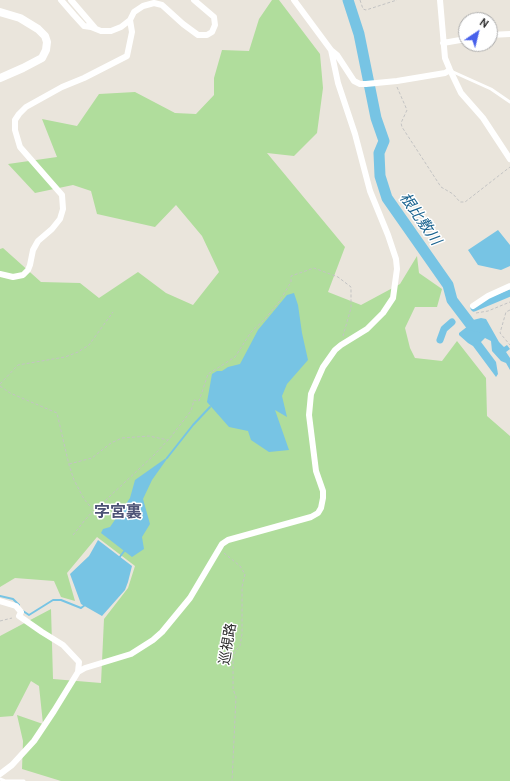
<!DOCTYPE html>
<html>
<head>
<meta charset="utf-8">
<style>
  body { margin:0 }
  #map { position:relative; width:510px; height:781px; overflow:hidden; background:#eae5dc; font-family:Cabin,sans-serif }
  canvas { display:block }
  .north { position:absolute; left:458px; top:12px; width:40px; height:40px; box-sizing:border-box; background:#fff; border:1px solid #a9a9a9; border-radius:50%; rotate:35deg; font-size:11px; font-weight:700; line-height:16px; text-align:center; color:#292929 }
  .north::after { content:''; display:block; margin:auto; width:14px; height:18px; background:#4861eb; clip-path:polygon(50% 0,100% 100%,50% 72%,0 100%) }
</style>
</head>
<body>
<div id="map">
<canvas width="510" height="781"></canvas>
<div class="north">N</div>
</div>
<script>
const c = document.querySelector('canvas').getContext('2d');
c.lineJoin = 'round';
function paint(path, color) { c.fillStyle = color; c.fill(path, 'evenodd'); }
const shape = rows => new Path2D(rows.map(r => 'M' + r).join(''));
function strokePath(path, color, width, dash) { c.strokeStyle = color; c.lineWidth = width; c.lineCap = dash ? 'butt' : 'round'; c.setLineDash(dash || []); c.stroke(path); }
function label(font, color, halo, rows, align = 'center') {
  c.font = font + ' Cabin,"Noto Sans JP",sans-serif'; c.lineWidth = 3; c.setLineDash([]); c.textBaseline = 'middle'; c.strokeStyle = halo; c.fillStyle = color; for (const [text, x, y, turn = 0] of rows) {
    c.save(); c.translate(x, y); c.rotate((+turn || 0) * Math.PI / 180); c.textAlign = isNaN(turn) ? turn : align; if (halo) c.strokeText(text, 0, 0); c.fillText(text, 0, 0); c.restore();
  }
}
const green = shape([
  [272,0,279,0,320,54,323,88,317,133,294,156,267,153,345,247,328,292,361,305,400,284,417,256,419,273,442,289,437,307,415,307,405,328,410,348,415,358,442,361,457,341,486,378,487,416,510,436,510,781,61,781,22,769,23,741,17,715,43,724,39,686,31,681,13,716,0,717,0,636,51,609,53,679,101,683,104,619,128,588,135,566,97,537,67,573,75,601,61,597,54,581,15,578,0,587,0,249,3,248,41,282,80,283,99,298,138,272,166,293,193,305,219,272,202,236,176,205,155,227,97,214,91,191,73,185,35,193,8,164,57,157,42,119,77,126,99,94,135,92,175,113,196,114,214,95,214,78,222,50,249,51,259,19]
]);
const water = shape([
  [498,230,510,245,510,266,501,270,478,265,468,250],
  [294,293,298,305,302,333,308,360,287,384,282,396,287,417,275,410,289,450,269,452,251,440,248,431,229,427,207,402,212,374,217,371,222,371,228,367,240,364,258,330,287,295],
  [481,318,486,319,499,342,504,347,507,345,510,349,506,352,510,358,510,370,506,363,501,361,492,351,491,341,485,338,481,342,496,362,498,374,496,377,473,346,468,343,459,335,459,333,468,326,467,324,473,320],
  [169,456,152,480,143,499,150,524,142,537,144,549,132,557,101,533,103,529,110,527,130,498,135,480],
  [98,540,132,566,128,582,125,590,102,616,81,604,70,574,89,556]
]);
const stream = shape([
  [167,458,193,425,210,407],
  [119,558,125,550],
  [0,596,13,599,19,605],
  [23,611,29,615,53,600,61,600,81,608,85,605]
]);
const canal = shape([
  [474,308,510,293],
  [440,340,444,329,452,322]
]);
const river = shape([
  [348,0,359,34,376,118,384,141,379,153,380,176,387,198,448,285,452,300,471,325,482,327]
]);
const path = shape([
  [360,0,363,9,366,10,397,0],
  [397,87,407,110,401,123,402,127,441,187,453,194,460,202,465,202,510,167],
  [510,310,506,312,500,333,510,345],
  [476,313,488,311,510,302],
  [0,384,18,365,65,357,78,352,89,345,113,312],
  [0,386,10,393,57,413,69,465,74,480,84,499,94,511,154,455,169,439,191,411,194,400,199,401,208,374,235,357,251,332,265,319,279,302,291,282,291,276,314,268,338,277,351,287,351,308,343,336],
  [69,464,92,458,111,443,122,438,149,436,168,440],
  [73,535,85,520,93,511],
  [224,553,240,566,245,574,242,587,242,634,240,646,236,650,233,656,233,689,236,697,232,781],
  [0,621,12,618]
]);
const service = shape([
  [451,71,491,89,510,102],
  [0,779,5,781,24,781]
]);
const minor = shape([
  [61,0,74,15,84,26,91,27,101,31,111,31,121,27,130,20],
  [71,0,95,28],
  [294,0,331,50,337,55,354,81,360,84,366,84,397,81,445,73,450,70],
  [440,0,445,58,450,70,461,93,483,118,510,159],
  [490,35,510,34],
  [443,43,466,39],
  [0,274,13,277,23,275,28,270,30,265,33,250,38,241,52,229,60,219,63,209,62,195,20,147,15,130,15,120,19,114,26,107,62,87,84,78,127,56,132,32,130,20,134,12,143,6,154,3,162,5,183,24,198,35,207,35,212,32,215,25,214,17,194,0],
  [473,306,488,296,510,286],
  [0,601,16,606,21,612,19,616,42,632,63,645,79,662,78,672],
  [0,774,12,765,34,741,54,711,78,672,85,668,131,654,153,640,162,632,190,598,222,544,228,540,311,517,318,513,321,508,323,498,323,491,316,471,309,415,311,394,323,367,335,350,341,345,367,329,383,313,393,298,397,269,396,259,388,235,370,191,355,134,338,83,331,50]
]);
const tertiary = shape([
  [0,12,20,18,38,29,45,36,47,42,46,50,42,58,23,68,0,78]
]);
const streetNames = [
  ["巡視路",228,644,-80]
];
const waterNames = [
  ["根比敷川",420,219,55]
];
const quarterNames = [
  ["字宮裏",118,512]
];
paint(green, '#b0dd9c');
paint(water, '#77c4e4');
strokePath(stream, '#77c4e4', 2);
strokePath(canal, '#77c4e4', 7);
strokePath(river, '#77c4e4', 11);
strokePath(path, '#c3c3c3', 1, [3, 2]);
strokePath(service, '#fff', 3);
strokePath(minor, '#fff', 6);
strokePath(tertiary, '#fff', 8);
label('14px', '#292929', '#fff', streetNames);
label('italic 15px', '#18628e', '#fff', waterNames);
label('bold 16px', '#4d5376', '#fff', quarterNames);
</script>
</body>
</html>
